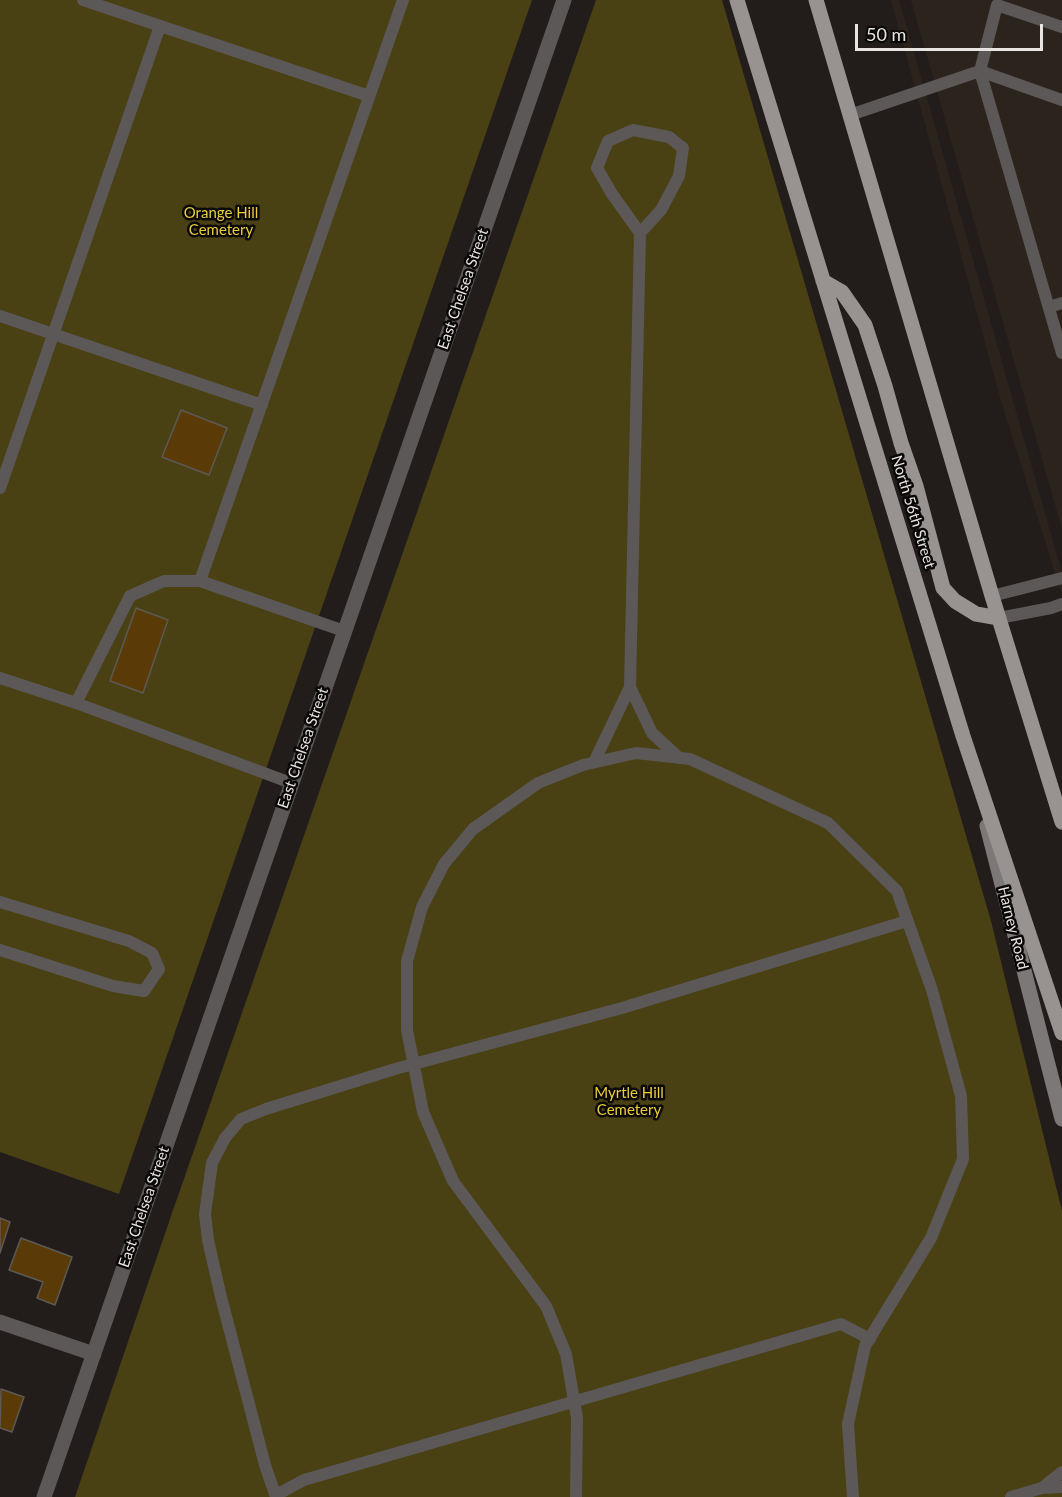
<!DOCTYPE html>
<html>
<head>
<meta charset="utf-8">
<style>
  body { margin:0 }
  #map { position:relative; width:1062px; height:1497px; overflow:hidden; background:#221d1b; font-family:Lato,sans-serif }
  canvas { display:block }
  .scale { position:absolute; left:855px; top:24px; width:188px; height:27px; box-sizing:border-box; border:3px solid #e7e4e2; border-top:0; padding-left:8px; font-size:18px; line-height:21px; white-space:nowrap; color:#e7e4e2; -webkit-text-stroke:4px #0a0807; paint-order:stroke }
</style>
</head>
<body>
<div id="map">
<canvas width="1062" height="1497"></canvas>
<div class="scale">50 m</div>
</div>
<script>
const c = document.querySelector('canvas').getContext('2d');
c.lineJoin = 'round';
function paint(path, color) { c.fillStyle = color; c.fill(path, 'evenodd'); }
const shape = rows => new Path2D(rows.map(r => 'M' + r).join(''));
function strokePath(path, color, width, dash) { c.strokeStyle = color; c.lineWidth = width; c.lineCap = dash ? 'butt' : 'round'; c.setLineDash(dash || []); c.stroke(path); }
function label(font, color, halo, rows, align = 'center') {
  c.font = font + ' Lato,sans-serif'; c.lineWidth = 5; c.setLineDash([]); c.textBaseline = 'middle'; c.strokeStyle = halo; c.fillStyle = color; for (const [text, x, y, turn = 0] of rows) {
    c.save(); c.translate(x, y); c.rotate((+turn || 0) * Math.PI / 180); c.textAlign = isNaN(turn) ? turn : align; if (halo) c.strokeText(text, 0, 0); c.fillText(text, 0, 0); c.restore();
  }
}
const built = shape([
  [891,0,899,0,1062,573,1062,595,1001,401],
  [911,0,1062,0,1062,529]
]);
const green = shape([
  [0,0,532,0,119,1194,0,1152],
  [596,0,722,0,991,921,1062,1211,1062,1497,75,1497,172,1213]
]);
const building = shape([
  [181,410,227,428,209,475,162,457,181,410],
  [136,608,168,620,143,693,110,681,136,608],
  [0,1218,10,1222,0,1253,0,1218],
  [21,1238,72,1257,55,1305,37,1298,43,1282,9,1270,21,1238],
  [1,1389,24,1397,12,1432,0,1428,1,1389]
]);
const lane = shape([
  [83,0,369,96],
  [1062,27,997,5,980,71,1062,100],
  [850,115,980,71,1062,353],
  [640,233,661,210,679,176,683,148,669,137,633,130,608,141,597,168,612,194,640,233,630,687,652,733,679,758],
  [1049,307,1062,303],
  [0,316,262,405],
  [0,488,160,26],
  [200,581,403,0],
  [992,596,1062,578],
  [999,618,1051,608,1062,604],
  [0,678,76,703],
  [594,762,630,687],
  [291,783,76,703,130,596,164,581,200,581,344,631],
  [0,902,129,941,152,953,159,969,144,991,113,986,0,950],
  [1042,1488,1062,1472],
  [276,1495,304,1480,841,1324,870,1339],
  [276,1497,265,1465,221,1297,208,1240,205,1214,212,1163,225,1138,241,1119,266,1109,395,1069,622,1008,907,921],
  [576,1497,577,1418,566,1354,546,1306,453,1181,423,1112,407,1030,407,961,422,907,444,864,473,829,538,783,583,765,636,753,690,759,828,823,897,891,932,990,961,1096,963,1159,931,1238,865,1346,848,1424,853,1497],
  [1011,1497,1042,1488,1062,1487]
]);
const street = shape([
  [0,1322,94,1354],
  [44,1497,564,0]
]);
const secondary = shape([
  [987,826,1062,1119]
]);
const primary = shape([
  [737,0,963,736,1062,1033],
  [816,0,992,596,1062,822],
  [823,281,842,292,865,325,885,386,901,443,916,486,943,588,955,601,976,614,999,618]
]);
const parkNames = [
  ["Orange Hill",221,213],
  ["Cemetery",221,230],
  ["Myrtle Hill",629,1093],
  ["Cemetery",629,1110]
];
const streetNames = [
  ["East Chelsea Street",463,289,-71],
  ["North 56th Street",913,512,73],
  ["East Chelsea Street",303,748,-71],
  ["Harney Road",1013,928,76],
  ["East Chelsea Street",144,1207,-71]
];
paint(built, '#2d231d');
paint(green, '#494014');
paint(building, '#5a3b08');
strokePath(building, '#5d5954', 1.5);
strokePath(lane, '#5b5857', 12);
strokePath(street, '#5b5857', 15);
strokePath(secondary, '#7d7878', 15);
strokePath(primary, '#989291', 15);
label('15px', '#eacc3d', '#0a0807', parkNames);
label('15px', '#e7e4e2', '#0a0807', streetNames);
</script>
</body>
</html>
